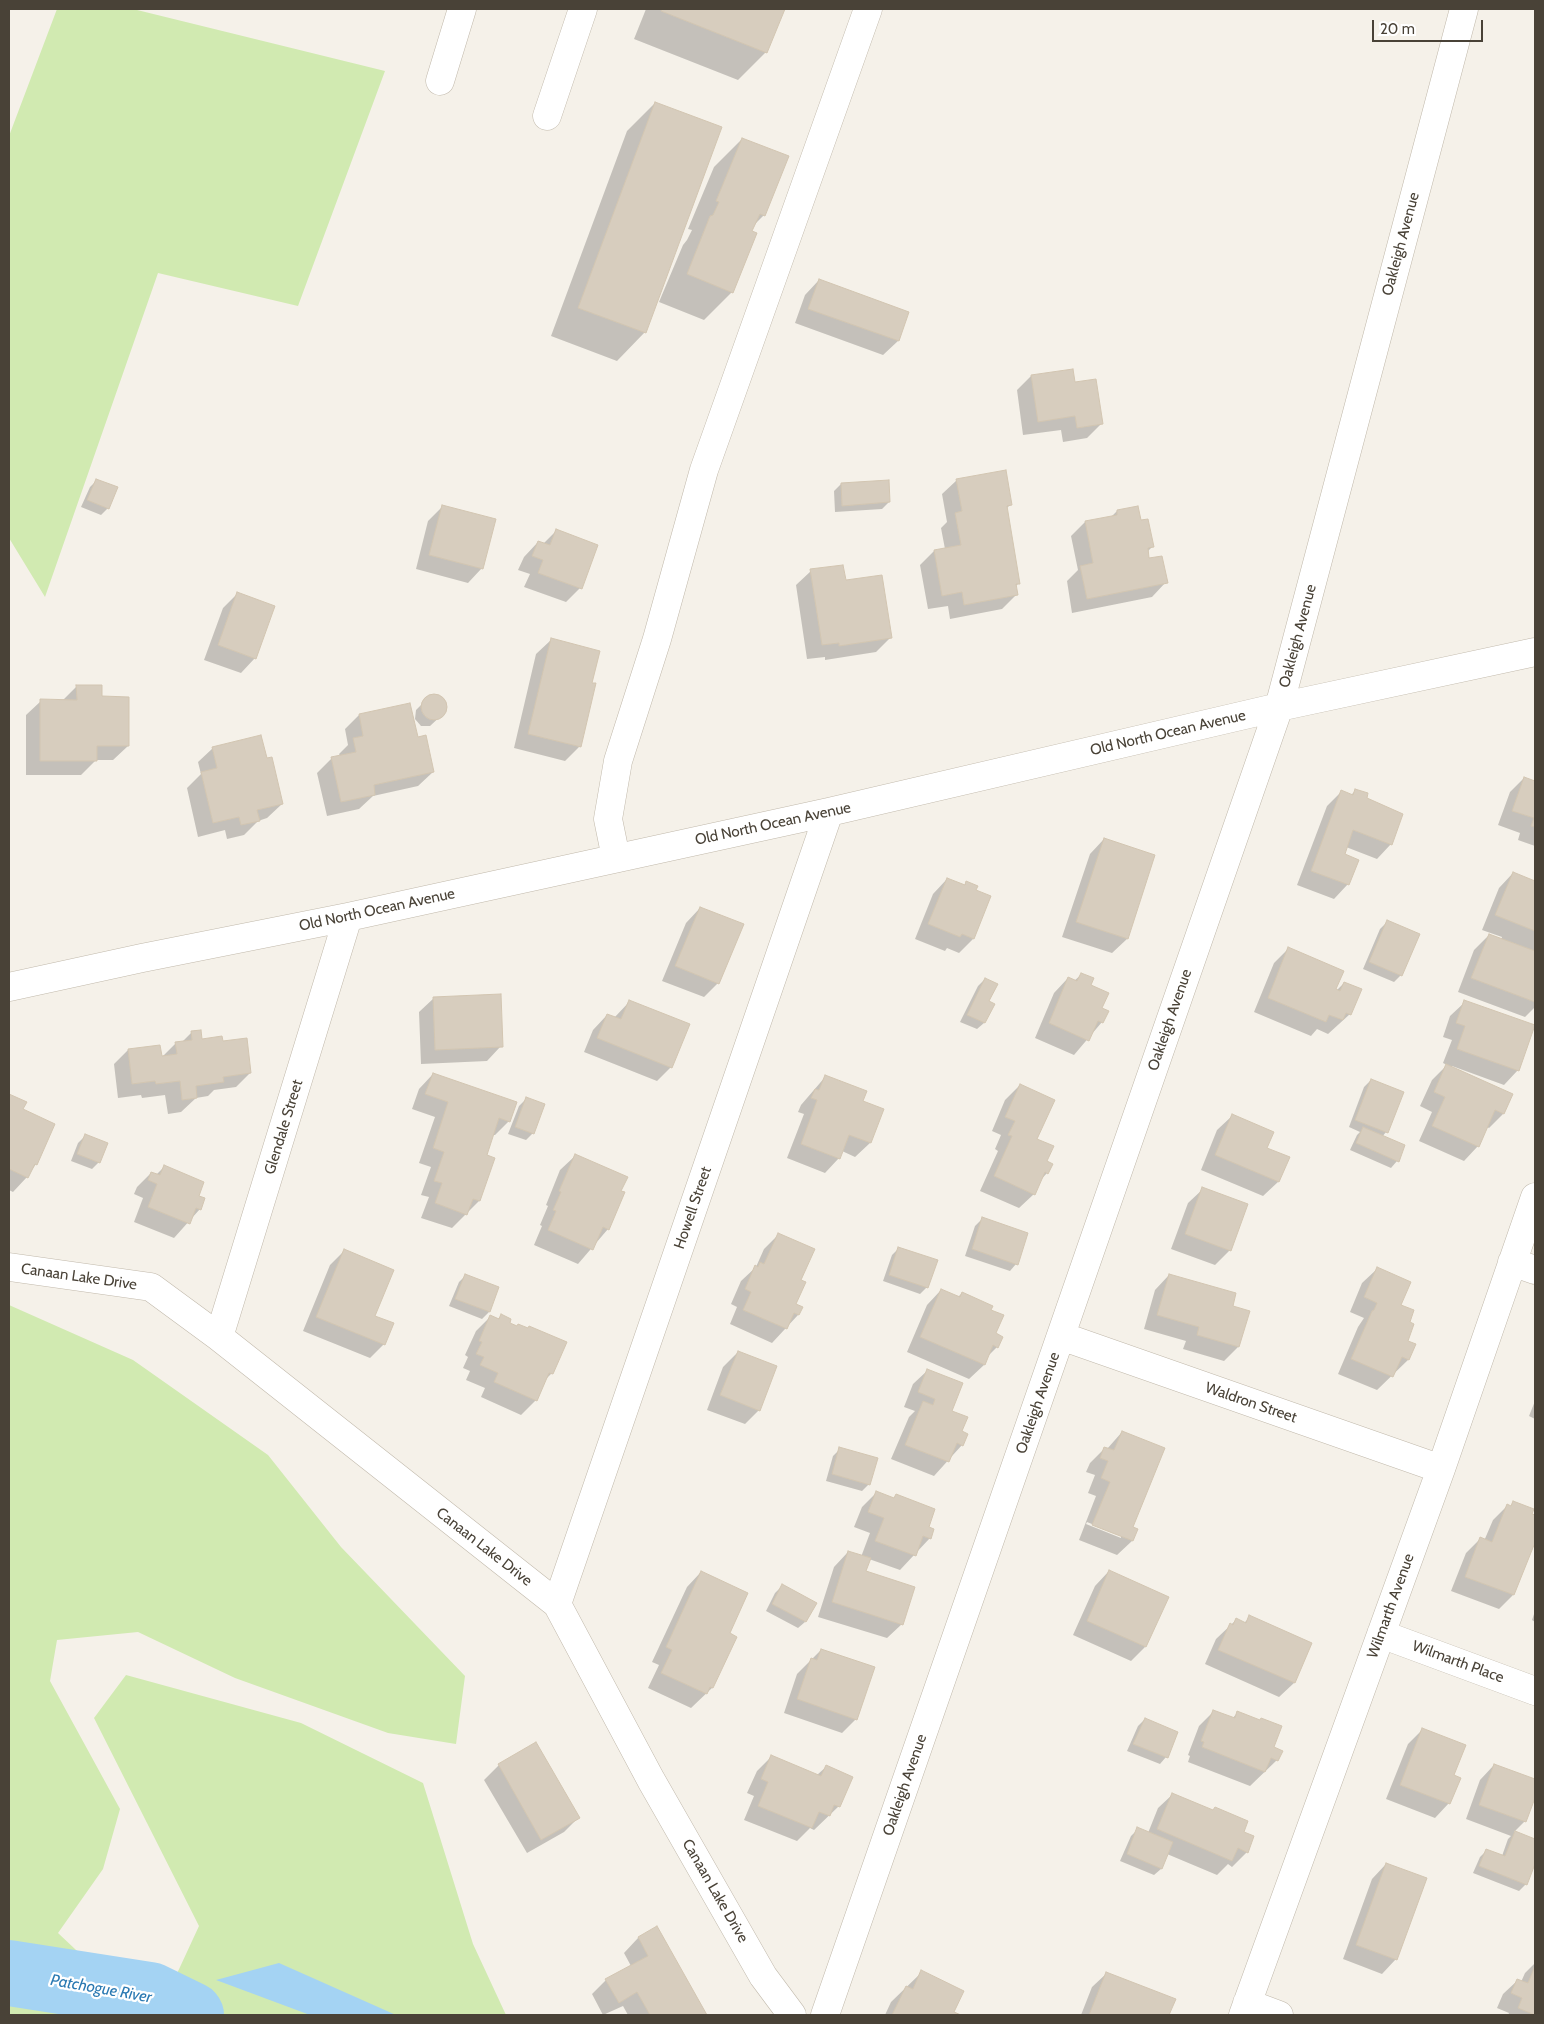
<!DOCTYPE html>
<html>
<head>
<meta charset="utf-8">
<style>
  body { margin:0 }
  #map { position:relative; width:1544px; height:2024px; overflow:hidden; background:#f5f1e9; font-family:Cabin,sans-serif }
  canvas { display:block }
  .frame { position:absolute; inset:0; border:10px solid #494237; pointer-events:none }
  .scale { position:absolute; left:1372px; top:20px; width:111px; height:22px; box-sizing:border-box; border:2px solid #494237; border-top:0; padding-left:6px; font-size:15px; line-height:18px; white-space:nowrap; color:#494237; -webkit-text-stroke:4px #fff; paint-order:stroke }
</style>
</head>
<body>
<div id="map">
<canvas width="1544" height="2024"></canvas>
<div class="frame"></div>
<div class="scale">20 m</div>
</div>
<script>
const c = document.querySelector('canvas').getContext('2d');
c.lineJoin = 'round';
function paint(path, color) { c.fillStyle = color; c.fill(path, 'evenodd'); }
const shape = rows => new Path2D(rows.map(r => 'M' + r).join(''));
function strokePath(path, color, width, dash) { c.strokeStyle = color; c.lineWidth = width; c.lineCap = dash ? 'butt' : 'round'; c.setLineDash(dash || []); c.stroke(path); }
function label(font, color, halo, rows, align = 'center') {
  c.font = font + ' Cabin,sans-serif'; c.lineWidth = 4.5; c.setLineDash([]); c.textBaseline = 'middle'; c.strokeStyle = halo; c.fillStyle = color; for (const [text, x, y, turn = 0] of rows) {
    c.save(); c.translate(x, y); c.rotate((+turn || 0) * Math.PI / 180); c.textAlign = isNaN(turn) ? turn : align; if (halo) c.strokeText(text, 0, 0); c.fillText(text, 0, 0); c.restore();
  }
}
const green = shape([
  [57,9,133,9,385,71,298,306,158,273,45,597,9,538,9,136],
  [9,1305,133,1360,268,1455,341,1547,465,1676,456,1744,388,1733,235,1678,138,1632,57,1640,50,1681,120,1809,103,1869,58,1933,145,2015,9,2015],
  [126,1675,301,1723,423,1783,473,1944,506,2015,217,2015,174,1980,199,1926,94,1718]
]);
const water = shape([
  [279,1963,396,2015,310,2015,216,1980]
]);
const shadow = shape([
  [646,9,784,9,766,52,738,80,634,39],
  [655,103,645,332,617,361,551,336,627,131],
  [742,139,764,215,753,226,732,292,704,320,659,302,683,245,687,240,692,230,688,229,714,167],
  [819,280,908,312,898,341,883,355,795,323,805,295],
  [1031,376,1074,384,1101,424,1087,438,1063,442,1061,430,1023,435,1017,390],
  [97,480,108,508,101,515,81,507,90,487],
  [957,480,1010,505,1006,509,1019,583,1015,587,1016,595,1002,609,950,619,948,606,928,609,920,565,934,551,945,549,941,528,947,522,942,494],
  [841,484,889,502,882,509,835,512,834,491],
  [442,507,482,568,468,583,416,569,428,521],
  [1117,511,1140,522,1152,547,1147,552,1148,560,1166,582,1152,597,1072,613,1067,581,1078,570,1071,536,1085,522,1111,517],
  [556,531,580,588,566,602,524,587,530,574,518,570,524,557,538,542,543,544],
  [811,571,845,582,890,638,876,652,825,660,825,657,807,659,796,585],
  [237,594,255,658,241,673,204,660,223,608],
  [551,640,590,684,580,746,565,761,514,748,536,654],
  [77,686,100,698,128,746,113,760,96,760,81,775,26,775,26,715,41,701,62,701],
  [430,696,439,697,443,699,444,713,430,726,421,726,415,719,416,710],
  [359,715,417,738,433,772,418,786,373,796,359,809,327,816,317,773,332,758,340,756,339,754,348,745,345,729],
  [213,748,266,759,282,804,267,818,258,821,244,835,227,839,225,830,198,837,187,788,201,774,198,762],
  [1524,778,1535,782,1535,846,1518,840,1520,833,1498,825,1510,792],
  [1356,790,1365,799,1391,844,1377,859,1346,847,1343,854,1348,884,1334,899,1297,885,1327,806,1342,791,1351,795],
  [1104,839,1154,856,1127,939,1112,953,1062,937,1090,854],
  [1513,873,1535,882,1535,1007,1525,1017,1458,992,1474,950,1489,935,1501,940,1502,937,1482,930,1499,888],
  [947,879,963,886,967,883,975,891,973,939,959,953,947,948,945,951,915,939,933,894],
  [700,908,718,983,704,997,662,981,686,923],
  [1387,922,1401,975,1394,982,1363,969,1380,929],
  [1288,949,1333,994,1344,983,1350,1014,1328,1034,1317,1029,1311,1036,1254,1012,1274,963],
  [1082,974,1100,1009,1102,1022,1074,1055,1035,1038,1054,993,1068,978,1074,981],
  [985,979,988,1002,993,1005,984,1023,977,1029,960,1022,978,986],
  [434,998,501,1046,487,1061,421,1064,419,1012],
  [630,1001,671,1067,657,1081,584,1052,593,1030,607,1015,614,1018],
  [1465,1002,1518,1070,1504,1085,1452,1066,1451,1068,1511,1094,1503,1114,1489,1128,1487,1127,1478,1146,1464,1161,1419,1141,1432,1112,1420,1106,1432,1080,1447,1065,1443,1063,1452,1040,1443,1037,1450,1016],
  [192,1032,250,1073,236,1087,214,1090,208,1096,196,1098,181,1112,168,1114,165,1095,142,1098,141,1095,118,1098,114,1064,128,1050,161,1058,176,1043,182,1042],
  [433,1074,509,1121,495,1135,493,1135,485,1156,479,1201,452,1228,421,1218,429,1197,421,1195,431,1167,419,1163,435,1117,412,1109,419,1089],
  [826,1076,861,1102,882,1110,870,1143,855,1157,842,1151,839,1158,825,1173,787,1158,804,1114,798,1112,801,1105],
  [1371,1080,1386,1132,1382,1137,1397,1161,1391,1168,1350,1150,1357,1135,1360,1132,1349,1127,1364,1087],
  [1020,1085,1036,1139,1046,1162,1047,1173,1039,1182,1034,1194,1019,1208,980,1191,998,1151,995,1149,1001,1135,992,1131,1005,1100],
  [9,1095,25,1103,22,1110,36,1164,27,1177,13,1192,9,1190],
  [526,1099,533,1133,526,1140,508,1134,519,1106],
  [1232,1116,1266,1149,1288,1158,1278,1182,1263,1196,1201,1170,1217,1130],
  [85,1136,99,1162,92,1169,71,1161,78,1143],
  [575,1156,620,1191,608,1229,578,1264,534,1245,542,1226,540,1225,548,1206,546,1205,560,1170],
  [164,1167,198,1197,200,1209,174,1238,134,1222,143,1198,134,1194,137,1187,151,1173,156,1175],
  [1203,1189,1246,1205,1229,1251,1215,1265,1171,1249,1188,1203],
  [982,1219,1016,1264,1010,1271,965,1256,975,1226],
  [778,1235,799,1281,795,1305,798,1315,772,1343,730,1324,737,1307,731,1304,741,1281,756,1267,764,1249],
  [899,1248,927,1287,920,1294,883,1281,892,1255],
  [344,1251,384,1344,370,1358,303,1331,330,1265],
  [1377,1269,1408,1322,1406,1341,1408,1360,1377,1390,1338,1374,1358,1327,1364,1318,1350,1312,1362,1283],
  [466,1275,489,1312,482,1319,449,1306,459,1282],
  [1169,1275,1231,1307,1249,1312,1238,1347,1224,1361,1183,1349,1186,1341,1144,1329,1155,1290],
  [941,1290,958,1297,962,1293,990,1311,997,1347,987,1357,984,1365,969,1379,907,1352,927,1305],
  [501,1316,552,1373,544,1381,536,1400,521,1415,481,1397,485,1388,466,1380,470,1371,463,1368,468,1357,465,1355,476,1331,490,1317,497,1320],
  [738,1352,759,1410,745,1424,707,1410,723,1367],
  [928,1370,961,1432,962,1445,934,1476,891,1459,909,1417,915,1411,904,1407,913,1384],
  [1535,1401,1535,1419,1529,1416],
  [1122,1432,1132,1527,1136,1529,1132,1541,1117,1555,1079,1540,1096,1496,1088,1493,1095,1475,1086,1472,1090,1463,1105,1448,1107,1449],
  [1087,1522,1121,1536,1121,1538,1086,1524],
  [840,1449,869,1484,862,1491,826,1481,833,1456],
  [876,1493,893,1499,896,1495,927,1527,930,1538,900,1570,869,1559,865,1572,902,1624,887,1638,818,1617,834,1567,848,1552,861,1557,870,1533,854,1527,862,1507],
  [1514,1503,1535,1516,1535,1541,1513,1595,1499,1609,1451,1591,1466,1553,1480,1539,1484,1541,1493,1520,1507,1506,1510,1507],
  [1109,1571,1145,1647,1131,1661,1073,1635,1095,1586],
  [701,1572,728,1634,736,1638,712,1688,691,1708,648,1688,659,1665,652,1662,687,1587],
  [782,1586,805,1622,798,1628,766,1611,775,1593],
  [1535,1611,1535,1622,1532,1620],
  [1250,1617,1311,1643,1294,1683,1279,1697,1205,1664,1216,1639,1236,1620,1244,1623],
  [821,1650,856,1719,842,1733,784,1713,797,1674],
  [1214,1711,1232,1719,1237,1713,1273,1748,1277,1760,1250,1786,1188,1762,1190,1756,1188,1755,1199,1726],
  [1145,1719,1166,1757,1160,1764,1127,1751,1138,1726],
  [1422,1730,1452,1776,1449,1803,1435,1818,1386,1799,1408,1744],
  [536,1744,578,1818,564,1832,527,1853,484,1780,499,1765],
  [771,1757,817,1775,826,1767,839,1806,814,1830,810,1828,797,1841,744,1820,754,1796,747,1793,757,1771],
  [1494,1765,1535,1780,1535,1794,1525,1821,1514,1832,1535,1840,1535,1860,1526,1884,1519,1891,1473,1873,1480,1857,1487,1850,1502,1856,1508,1839,1511,1836,1466,1819,1480,1780],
  [1173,1794,1242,1832,1247,1852,1232,1867,1228,1864,1217,1875,1167,1854,1161,1869,1154,1875,1120,1861,1131,1836,1138,1829,1148,1833,1158,1808],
  [1386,1864,1396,1959,1382,1974,1343,1959,1372,1879],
  [657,1928,705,2015,628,2015,623,2006,603,2015,592,1994,606,1980,631,1966,624,1953,638,1938],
  [1535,1963,1535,2015,1508,2015,1509,2013,1497,2008,1503,1994,1518,1980,1521,1982,1525,1973],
  [922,1972,953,2012,958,2015,885,2015,891,2002],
  [1107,1973,1174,2000,1168,2015,1081,2015,1092,1987]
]);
const river = shape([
  [9,1973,150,1995,191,2015]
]);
const building = shape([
  [662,9,785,9,767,53,661,11,662,9],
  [655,102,722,127,646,333,578,308,655,102],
  [742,138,789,156,765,216,760,214,752,231,757,233,733,293,687,274,710,216,713,215,719,202,716,201,742,138],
  [819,279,909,312,899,341,808,309,819,279],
  [1073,369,1075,382,1096,379,1103,424,1077,428,1075,416,1038,422,1031,375,1073,369],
  [1006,470,1012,505,1007,506,1020,584,1016,584,1018,595,964,605,962,592,942,596,934,550,961,545,955,513,962,511,956,479,1006,470],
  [96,479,118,487,109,509,87,500,96,479],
  [889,480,890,502,842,506,841,483,889,480],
  [442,505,496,519,483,569,429,555,442,505],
  [1138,506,1141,520,1148,519,1154,547,1148,548,1149,558,1162,556,1168,583,1087,599,1080,566,1093,563,1085,521,1117,515,1117,510,1138,506],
  [556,529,598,545,582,589,538,573,543,560,532,556,538,541,550,545,556,529],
  [843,565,846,580,882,575,892,638,839,646,839,643,822,645,810,569,843,565],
  [237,592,275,606,256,659,218,645,237,592],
  [551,638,600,651,592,683,596,683,581,747,528,734,551,638],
  [76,685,102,685,102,696,129,697,129,746,97,746,97,761,40,761,40,699,77,700,76,685],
  '421 707a13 13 0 1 1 26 0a13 13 0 1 1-26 0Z',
  [410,703,418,737,426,735,434,772,374,785,375,795,341,802,331,757,356,752,353,738,363,736,359,714,410,703],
  [261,735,267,758,272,757,283,804,257,810,260,821,241,825,239,817,213,823,201,772,217,768,212,747,261,735],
  [1524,777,1535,781,1535,827,1531,826,1534,818,1512,811,1524,777],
  [1355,789,1368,793,1367,798,1403,814,1392,845,1353,830,1345,854,1359,860,1349,885,1311,871,1341,790,1353,795,1355,789],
  [1104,838,1155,855,1128,939,1076,922,1104,838],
  [1513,872,1535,881,1535,931,1495,915,1513,872],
  [947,878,965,885,966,881,978,886,976,890,991,896,974,939,962,934,960,937,928,924,947,878],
  [700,907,744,924,719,984,675,966,700,907],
  [1387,920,1420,934,1402,976,1369,962,1387,920],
  [1489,934,1535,951,1535,1002,1471,978,1489,934],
  [1288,947,1344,971,1336,989,1340,991,1344,982,1362,989,1351,1015,1346,1013,1343,1020,1329,1015,1326,1022,1268,998,1288,947],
  [1081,973,1094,978,1091,985,1109,993,1102,1008,1109,1011,1103,1023,1098,1021,1089,1041,1049,1023,1068,977,1077,981,1081,973],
  [985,978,998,984,989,1001,995,1004,985,1023,967,1015,985,978],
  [501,994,503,1047,435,1050,433,997,501,994],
  [629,1000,690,1024,672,1068,597,1038,607,1014,621,1019,629,1000],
  [1464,1000,1535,1025,1519,1071,1457,1049,1465,1026,1456,1023,1464,1000],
  [201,1030,202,1039,222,1036,223,1041,247,1038,251,1073,223,1077,224,1082,196,1086,197,1098,182,1100,180,1081,156,1084,155,1081,132,1084,128,1049,160,1045,162,1056,177,1054,175,1042,192,1040,191,1031,201,1030],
  [1446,1064,1513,1094,1504,1114,1495,1110,1479,1147,1432,1126,1445,1097,1434,1092,1446,1064],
  [433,1073,517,1102,510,1122,499,1118,487,1155,495,1158,480,1201,473,1199,467,1215,435,1203,442,1183,434,1181,444,1152,433,1148,448,1102,425,1094,433,1073],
  [825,1075,867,1091,863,1101,884,1109,871,1143,849,1135,840,1159,801,1144,817,1100,811,1098,815,1089,819,1090,825,1075],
  [1371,1079,1404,1092,1388,1133,1355,1120,1371,1079],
  [1020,1084,1055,1100,1037,1139,1054,1146,1047,1161,1053,1164,1048,1174,1045,1172,1035,1195,994,1176,1012,1136,1008,1135,1015,1121,1005,1117,1020,1084],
  [9,1094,27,1102,23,1109,55,1124,37,1165,35,1164,28,1178,9,1169,9,1094],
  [526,1097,545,1104,534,1134,515,1127,526,1097],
  [1232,1114,1274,1132,1267,1148,1290,1157,1279,1182,1215,1155,1232,1114],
  [1363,1127,1405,1145,1399,1162,1356,1143,1363,1127],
  [85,1134,108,1143,100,1163,77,1154,85,1134],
  [575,1154,628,1177,621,1191,625,1192,609,1230,603,1227,593,1250,548,1230,556,1211,553,1210,561,1192,559,1191,575,1154],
  [164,1165,204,1182,199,1196,205,1198,201,1210,196,1208,190,1224,148,1207,157,1184,148,1180,151,1172,160,1175,164,1165],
  [1202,1187,1248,1204,1231,1251,1185,1234,1202,1187],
  [982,1217,1028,1233,1018,1265,972,1249,982,1217],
  [778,1233,815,1249,801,1280,806,1282,796,1304,803,1307,799,1315,794,1313,787,1329,743,1310,751,1292,745,1289,755,1265,758,1267,760,1262,764,1264,778,1233],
  [898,1247,938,1260,928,1288,889,1275,898,1247],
  [344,1249,394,1270,375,1316,394,1323,385,1345,316,1317,344,1249],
  [1377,1267,1411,1282,1401,1305,1414,1310,1410,1322,1414,1324,1408,1341,1416,1344,1409,1360,1402,1357,1393,1377,1351,1359,1372,1311,1374,1310,1377,1303,1364,1297,1377,1267],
  [465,1274,499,1287,490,1312,455,1299,465,1274],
  [1169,1274,1236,1293,1233,1306,1250,1311,1239,1347,1197,1335,1199,1327,1157,1315,1169,1274],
  [941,1289,960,1297,962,1292,993,1306,991,1310,1004,1315,996,1333,1003,1337,998,1348,993,1345,985,1365,920,1337,941,1289],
  [501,1314,511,1319,510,1323,517,1326,518,1324,528,1328,529,1326,567,1342,553,1374,549,1373,537,1401,494,1382,498,1373,480,1365,484,1357,476,1354,482,1342,479,1341,490,1315,499,1319,501,1314],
  [738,1351,777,1366,760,1411,720,1395,738,1351],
  [927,1369,963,1383,952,1411,968,1417,962,1431,968,1434,963,1446,957,1443,949,1462,905,1445,923,1401,933,1405,935,1399,918,1392,927,1369],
  [1122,1431,1165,1448,1133,1527,1138,1529,1133,1541,1092,1525,1110,1482,1101,1478,1108,1461,1100,1458,1104,1447,1114,1450,1122,1431],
  [839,1447,878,1458,870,1485,832,1474,839,1447],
  [876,1491,894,1498,896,1494,935,1509,929,1527,934,1529,931,1539,923,1536,916,1556,875,1541,884,1518,868,1512,876,1491],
  [1513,1501,1534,1509,1532,1514,1535,1515,1535,1546,1534,1545,1514,1595,1465,1577,1480,1537,1492,1542,1507,1504,1511,1506,1513,1501],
  [848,1551,871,1558,866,1571,915,1587,903,1625,832,1602,848,1551],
  [1109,1570,1169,1597,1146,1647,1087,1621,1109,1570],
  [701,1571,748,1593,730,1633,737,1637,713,1688,710,1687,707,1694,661,1673,672,1650,666,1647,701,1571],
  [782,1584,817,1603,806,1622,772,1604,782,1584],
  [1249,1615,1312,1643,1295,1683,1218,1650,1230,1623,1233,1625,1236,1618,1246,1623,1249,1615],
  [821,1649,875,1667,857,1720,797,1699,811,1658,817,1660,821,1649],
  [1213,1710,1235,1718,1237,1711,1260,1720,1261,1718,1282,1726,1274,1747,1283,1751,1278,1761,1271,1758,1265,1772,1202,1747,1204,1742,1201,1741,1213,1710],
  [1145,1718,1178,1732,1168,1758,1133,1744,1145,1718],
  [1422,1728,1466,1745,1454,1775,1461,1778,1450,1804,1400,1785,1422,1728],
  [536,1742,580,1818,541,1840,498,1764,536,1742],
  [771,1755,821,1776,826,1765,853,1777,840,1807,834,1805,830,1816,819,1812,812,1828,758,1806,768,1782,761,1779,771,1755],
  [1494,1764,1535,1779,1535,1798,1526,1822,1479,1805,1494,1764],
  [1172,1793,1213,1810,1215,1807,1248,1821,1244,1832,1254,1836,1248,1853,1238,1848,1232,1861,1157,1829,1172,1793],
  [1137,1827,1173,1842,1162,1869,1127,1854,1137,1827],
  [1515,1831,1535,1839,1535,1864,1527,1885,1479,1866,1486,1849,1505,1856,1515,1831],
  [1386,1863,1427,1878,1397,1960,1356,1945,1386,1863],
  [657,1926,707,2015,650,2015,637,1992,619,2003,605,1979,648,1956,638,1937,657,1926],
  [1535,1966,1535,2015,1518,2008,1522,1998,1511,1993,1517,1979,1528,1983,1535,1966],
  [921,1970,964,1991,954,2012,961,2015,892,2015,906,1986,913,1989,921,1970],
  [1106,1972,1176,1999,1169,2015,1089,2015,1106,1972]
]);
const minor = shape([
  [440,81,462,9],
  [547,116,583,9],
  [616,858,608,819,618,761,657,639,704,470,868,9],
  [9,987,142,958,348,917,829,812,1279,707,1535,652],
  [1512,1262,1535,1270],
  [9,1267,151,1287,219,1337,557,1604,651,1780,763,1976,792,2015],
  [1061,1336,1441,1469],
  [219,1337,348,917],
  [557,1604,829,812],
  [1381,1634,1535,1691],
  [1247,2003,1279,2015],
  [825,2015,1279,707,1464,9],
  [1243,2015,1441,1469,1535,1197]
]);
const streetNames = [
  ["Oakleigh Avenue",1401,244,-75],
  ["Oakleigh Avenue",1298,636,-75],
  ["Old North Ocean Avenue",1168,733,-13],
  ["Old North Ocean Avenue",773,824,-12],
  ["Old North Ocean Avenue",377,910,-12],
  ["Oakleigh Avenue",1170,1020,-71],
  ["Glendale Street",284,1127,-73],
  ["Howell Street",693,1208,-71],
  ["Canaan Lake Drive",79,1277,8],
  ["Oakleigh Avenue",1038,1403,-71],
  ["Waldron Street",1251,1403,19],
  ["Canaan Lake Drive",484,1547,38],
  ["Wilmarth Avenue",1391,1606,-70],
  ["Wilmarth Place",1458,1662,20],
  ["Oakleigh Avenue",905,1785,-71],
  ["Canaan Lake Drive",715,1891,60]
];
const waterNames = [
  ["Patchogue River",101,1989,10]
];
paint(green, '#d1eab1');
paint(water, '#a4d3f3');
paint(shadow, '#0003');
strokePath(river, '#a4d3f3', 66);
paint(building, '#d7cdbe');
strokePath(building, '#d2c5b1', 1);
strokePath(minor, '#c1b9ab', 29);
strokePath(minor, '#fff', 28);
label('15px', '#494237', '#fff', streetNames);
label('italic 16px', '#2a79b2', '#fff', waterNames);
</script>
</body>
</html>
